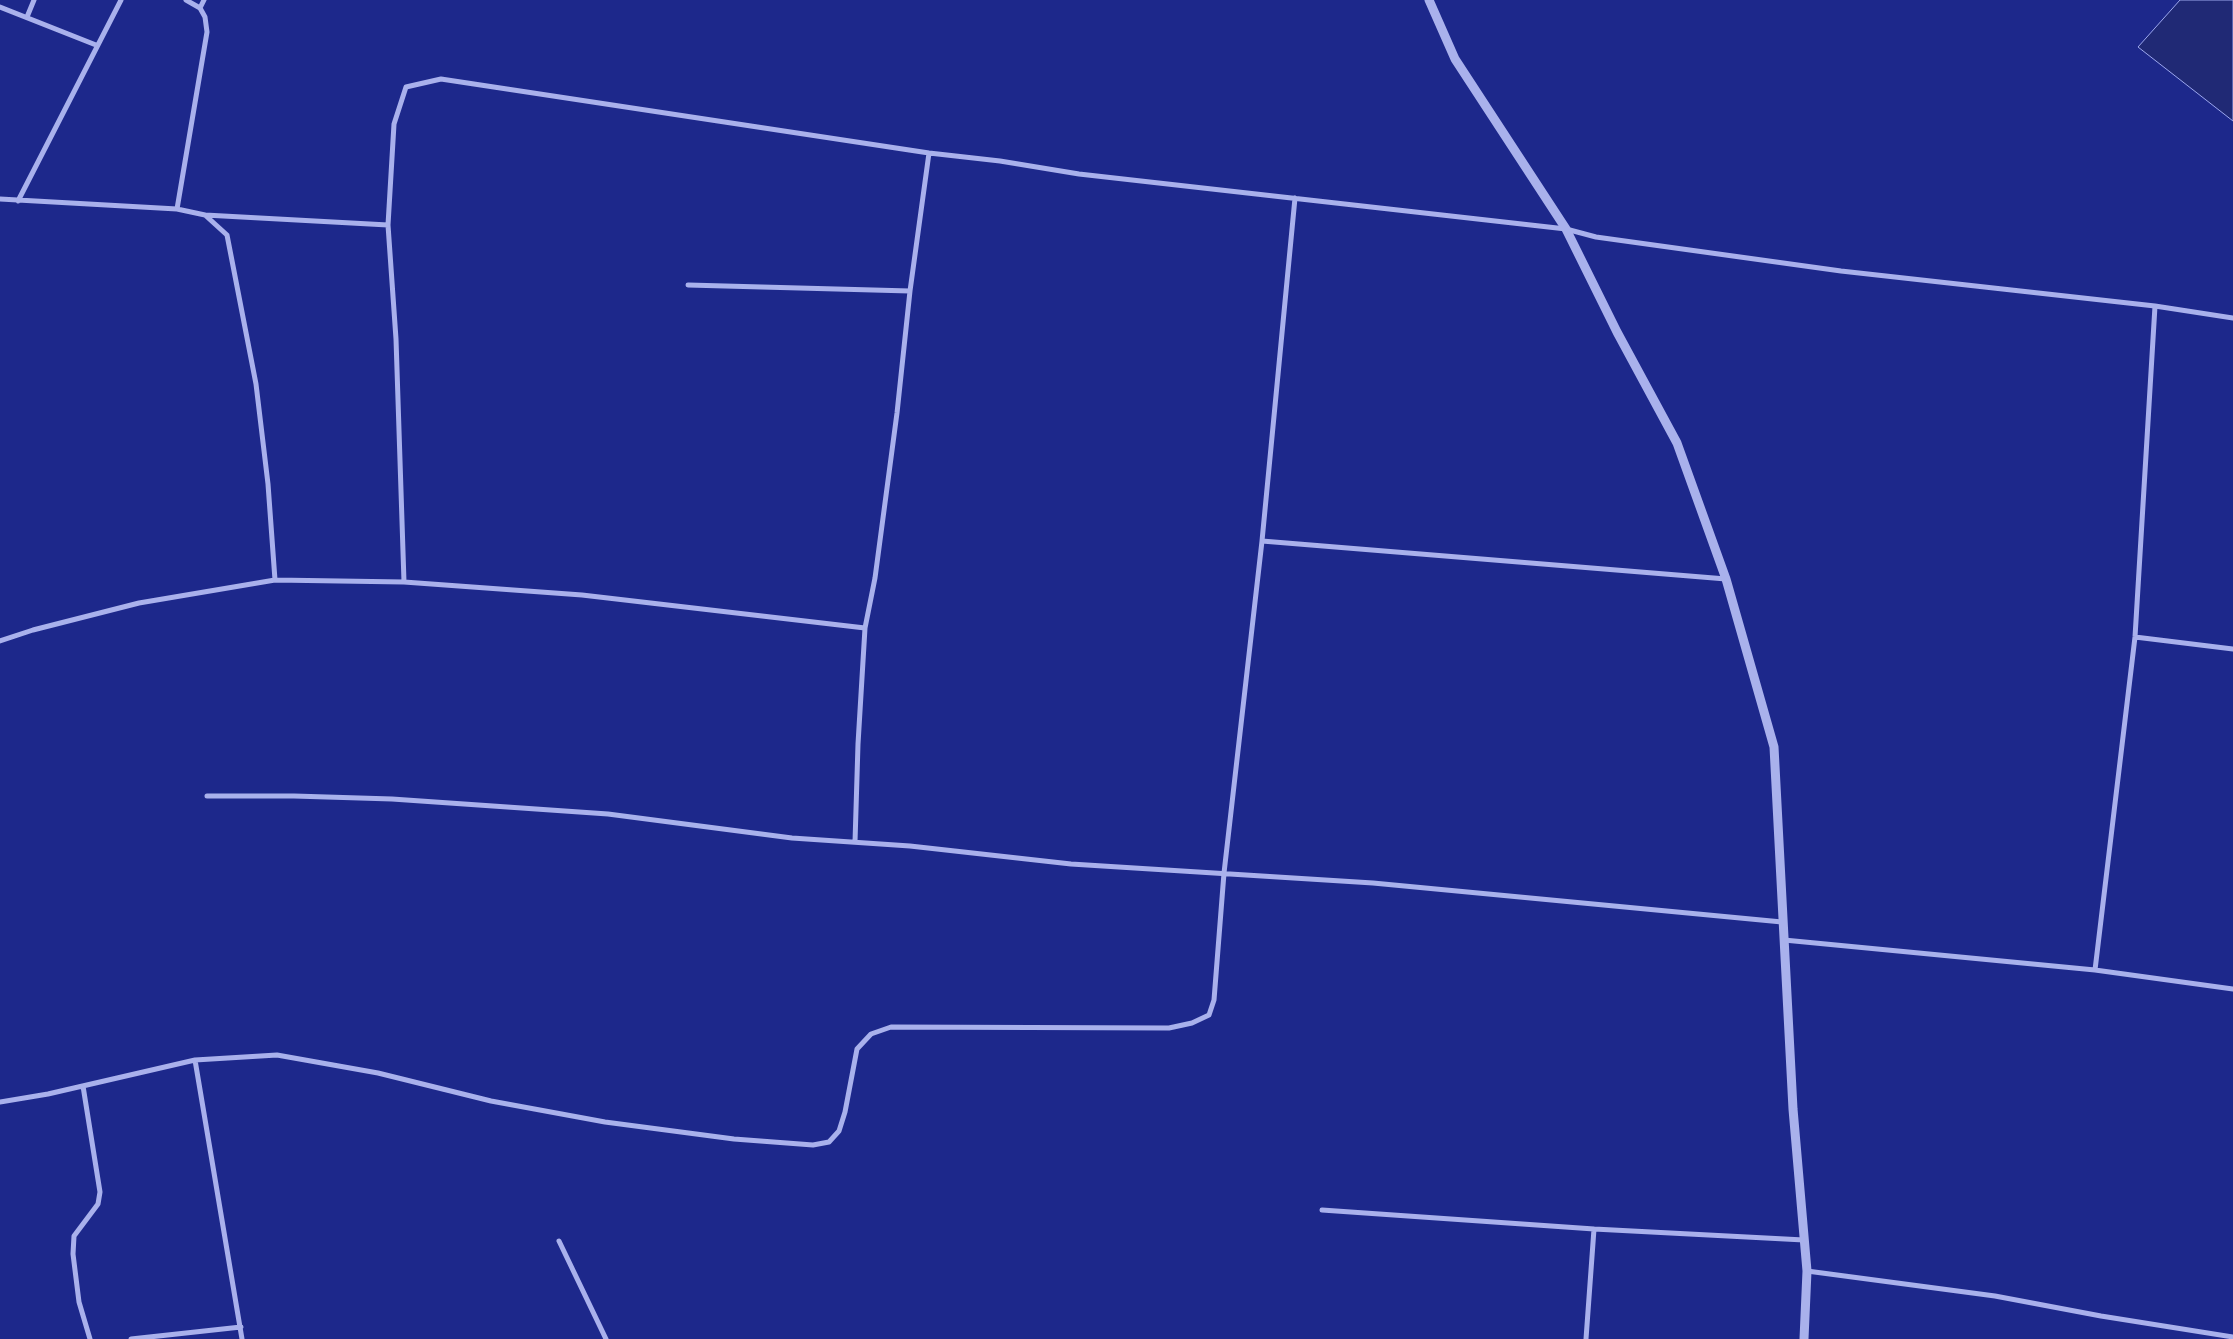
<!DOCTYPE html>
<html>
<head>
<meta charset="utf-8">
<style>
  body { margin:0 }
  canvas { display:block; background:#1d288b }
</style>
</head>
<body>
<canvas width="2233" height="1339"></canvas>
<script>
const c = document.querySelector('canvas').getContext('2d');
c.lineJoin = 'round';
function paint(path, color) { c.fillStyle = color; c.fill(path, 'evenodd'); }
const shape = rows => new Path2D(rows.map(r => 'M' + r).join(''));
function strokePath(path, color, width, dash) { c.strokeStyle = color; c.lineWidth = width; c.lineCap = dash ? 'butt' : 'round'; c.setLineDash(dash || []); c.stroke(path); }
const water = shape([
  [2180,0,2233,0,2233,121,2138,47,2180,0]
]);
const minor = shape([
  [0,7,96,45],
  [200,8,204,0],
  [27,17,34,0],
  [0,199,177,209,205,215,227,235,256,384,268,484,275,580,139,603,33,630,0,641],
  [18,201,121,0],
  [177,209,207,32,205,17,200,8,186,0],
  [205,215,388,225],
  [688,285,910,291],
  [1262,541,1726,579],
  [275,580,404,582,582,595,865,628,875,578,897,413,910,291,929,153],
  [404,582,396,339,388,225,394,124,406,87,441,79,929,153,1000,161,1079,174,1566,229,1596,237,1841,271,2155,306,2233,318],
  [2135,637,2233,649],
  [207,796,294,796,392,799,608,814,792,838,910,846,1071,864,1373,883,1782,922],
  [855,842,858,744,865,628],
  [1784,940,2095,970,2233,989],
  [2095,970,2135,637,2155,306],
  [195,1060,242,1339],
  [83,1086,100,1192,98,1204,74,1236,73,1254,79,1302,90,1339],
  [0,1102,48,1094,195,1060,277,1055,378,1073,491,1101,605,1122,734,1139,813,1145,829,1142,839,1131,845,1112,857,1049,871,1034,891,1027,1169,1028,1192,1023,1209,1015,1214,1000,1224,873,1262,541,1295,198],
  [1322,1210,1594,1229,1804,1240],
  [559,1241,606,1339],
  [1807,1271,1995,1296,2101,1316,2233,1337],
  [131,1339,241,1327],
  [1586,1339,1594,1229]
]);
const tertiary = shape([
  [1429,0,1455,59,1566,229,1617,332,1677,443,1726,579,1774,747,1793,1109,1807,1271,1804,1339]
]);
paint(water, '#202975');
strokePath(water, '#9ca7ee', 1);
strokePath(minor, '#a9b1ec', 5);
strokePath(tertiary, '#a9b1ec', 9);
</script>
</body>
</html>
